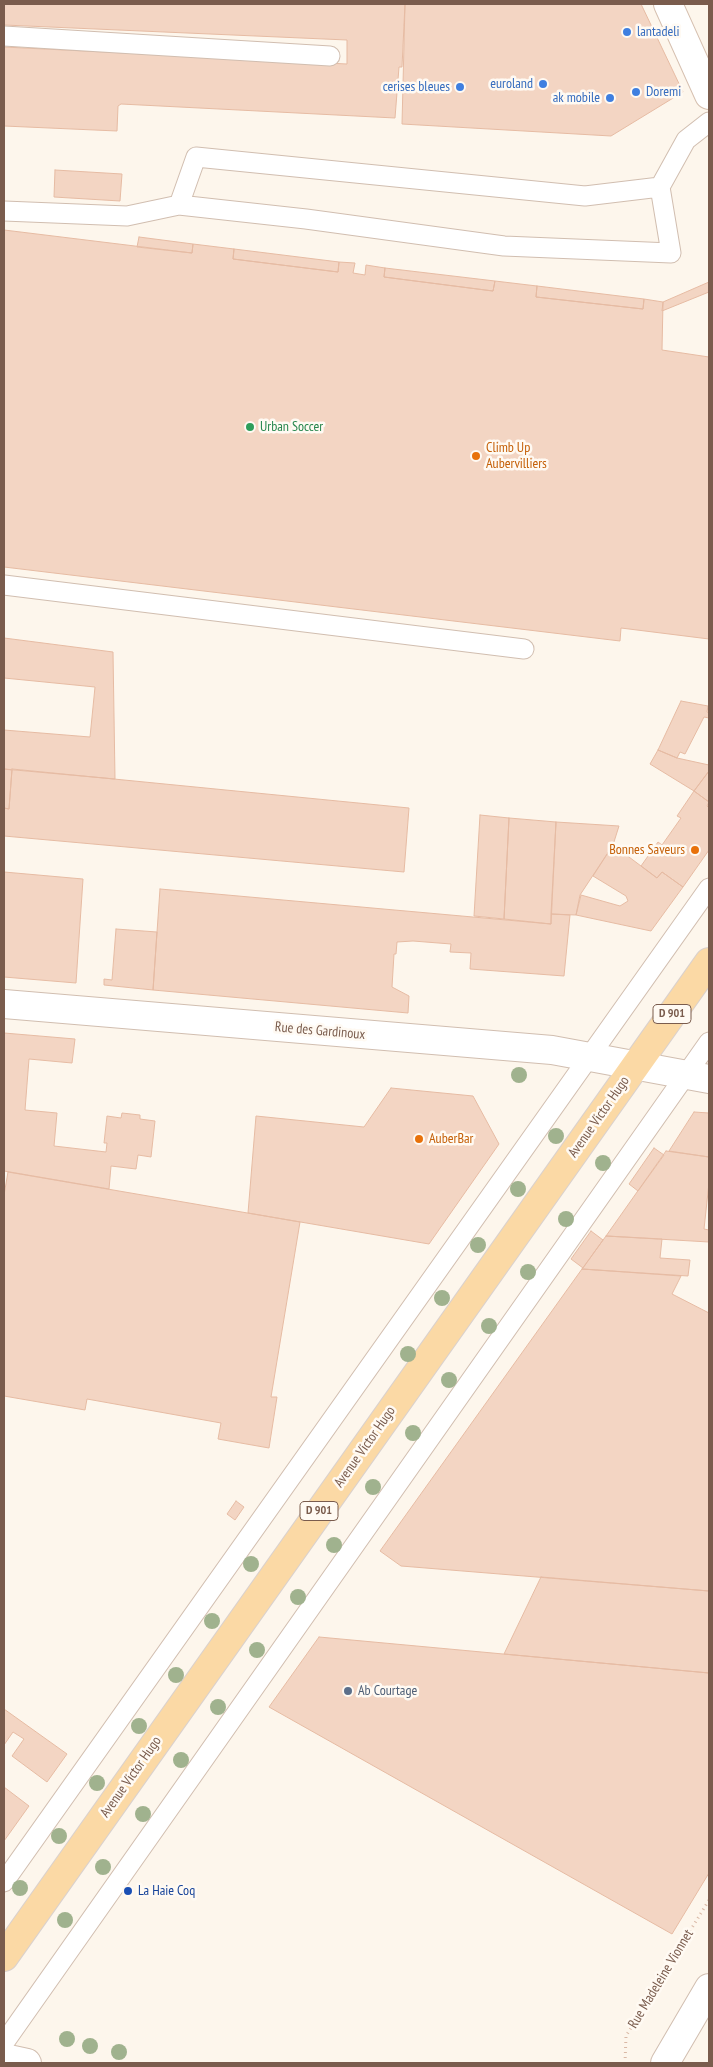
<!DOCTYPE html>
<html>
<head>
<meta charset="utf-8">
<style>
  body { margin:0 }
  #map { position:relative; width:713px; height:2067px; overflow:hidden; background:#fdf6ec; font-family:"PT Sans Narrow",sans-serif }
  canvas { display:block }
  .frame { position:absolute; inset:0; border:5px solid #7a5c4d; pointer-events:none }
</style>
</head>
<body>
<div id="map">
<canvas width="713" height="2067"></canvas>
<div class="frame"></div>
</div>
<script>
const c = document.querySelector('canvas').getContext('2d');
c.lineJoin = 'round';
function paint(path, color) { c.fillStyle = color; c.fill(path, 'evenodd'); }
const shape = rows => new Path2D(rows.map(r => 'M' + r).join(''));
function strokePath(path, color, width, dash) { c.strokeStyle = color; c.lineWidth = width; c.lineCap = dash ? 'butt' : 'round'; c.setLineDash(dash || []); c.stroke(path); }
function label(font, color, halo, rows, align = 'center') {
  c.font = font + ' "PT Sans Narrow",sans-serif'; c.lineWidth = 5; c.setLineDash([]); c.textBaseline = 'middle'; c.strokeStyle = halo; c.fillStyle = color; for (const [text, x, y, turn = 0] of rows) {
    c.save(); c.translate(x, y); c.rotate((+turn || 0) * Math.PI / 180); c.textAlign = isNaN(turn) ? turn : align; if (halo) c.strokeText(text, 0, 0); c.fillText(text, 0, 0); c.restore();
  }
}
const building = shape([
  [4,4,405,4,402,67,399,67,395,118,121,104,118,106,117,131,4,126,4,47,347,64,347,40,4,25,4,4],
  [405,4,641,4,683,92,611,136,402,124,405,4],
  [55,170,122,174,120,201,54,197,55,170],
  [4,230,192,253,193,244,234,249,233,259,338,272,339,262,355,263,353,273,365,275,366,265,385,268,384,277,493,291,495,281,537,286,536,297,643,309,644,299,663,302,662,350,709,357,709,639,621,628,620,641,4,567,4,230],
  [139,237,193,244,192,253,137,247,139,237],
  [234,249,339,262,338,272,233,259,234,249],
  [385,268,495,281,493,291,384,277,385,268],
  [709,282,709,292,662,311,663,302,709,282],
  [537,286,644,299,643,309,536,297,537,286],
  [4,638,113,652,115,779,4,769,4,730,90,737,95,687,4,678,4,638],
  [681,701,708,706,707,712,709,713,709,718,704,717,685,754,680,752,677,758,658,750,681,701],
  [658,750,677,758,709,765,709,771,694,791,650,764,658,750],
  [4,769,12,770,9,809,4,808,4,769],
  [12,769,409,808,404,872,4,836,4,808,9,809,12,769],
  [709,771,709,802,694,791,709,771],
  [694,791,709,802,707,806,709,808,709,850,683,887,662,872,657,878,641,866,658,842,662,845,681,818,677,816,694,791],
  [480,815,509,818,504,919,474,916,480,815],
  [509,818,556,822,551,924,504,919,509,818],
  [556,822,619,826,613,845,580,895,576,915,551,914,556,822],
  [613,845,657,878,662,872,683,887,651,931,576,915,581,895,620,906,628,901,626,896,593,876,613,845],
  [4,872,83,879,76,983,4,977,4,872],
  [160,889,551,924,551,914,570,915,564,976,470,969,471,953,450,952,451,944,413,941,397,942,396,954,394,954,392,987,409,996,408,1013,153,990,160,889],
  [116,929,157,932,153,990,104,985,104,979,112,980,116,929],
  [4,1033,75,1039,72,1063,29,1059,25,1110,57,1113,54,1146,106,1152,107,1143,104,1143,107,1116,121,1118,122,1113,140,1115,140,1119,155,1121,151,1157,138,1155,136,1169,111,1166,109,1189,4,1171,4,1033],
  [391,1088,473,1096,499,1144,429,1244,248,1213,256,1116,364,1127,391,1088],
  [694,1112,709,1113,709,1157,669,1151,694,1112],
  [654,1148,664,1155,638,1191,629,1184,654,1148],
  [666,1151,709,1157,709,1183,704,1229,709,1230,709,1242,606,1236,666,1151],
  [8,1172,300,1222,271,1397,277,1397,269,1448,218,1439,221,1423,87,1399,85,1410,4,1396,4,1195,8,1172],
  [591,1231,603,1240,583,1268,571,1259,591,1231],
  [606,1236,662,1239,660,1258,690,1260,688,1276,582,1269,606,1236],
  [582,1269,681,1276,672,1294,709,1313,709,1591,401,1566,380,1551,582,1269],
  [236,1501,244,1507,235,1520,227,1514,236,1501],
  [541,1577,709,1591,709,1673,504,1654,541,1577],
  [319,1637,709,1673,709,1873,672,1934,269,1707,319,1637],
  [4,1709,67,1754,47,1782,12,1756,24,1739,13,1732,4,1745,4,1709],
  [4,1787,29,1806,4,1841,4,1787]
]);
const path = shape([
  [625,2063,626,2036,709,1900]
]);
const lane = shape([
  [4,36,330,56],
  [179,205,196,157,585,196,660,187],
  [4,211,127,216,179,205,306,219,504,246,671,253,660,187,686,140,709,122],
  [4,585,524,649],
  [4,1882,709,888],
  [4,2043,709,1042]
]);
const street = shape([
  [4,1004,552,1050,709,1079],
  [4,2058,27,2063],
  [665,2063,709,1988]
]);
const secondary = shape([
  [668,4,709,95]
]);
const primary = shape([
  [4,1957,709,962]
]);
const trees = [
  [519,1075],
  [556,1136],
  [603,1163],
  [518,1189],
  [566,1219],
  [478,1245],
  [528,1272],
  [442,1298],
  [489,1326],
  [408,1354],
  [449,1380],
  [413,1433],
  [373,1487],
  [334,1545],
  [251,1564],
  [298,1597],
  [212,1621],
  [257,1650],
  [176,1675],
  [218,1707],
  [139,1726],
  [181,1760],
  [97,1783],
  [143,1814],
  [59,1836],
  [103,1867],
  [20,1888],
  [65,1920],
  [67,2039],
  [90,2046],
  [119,2052]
];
const markers = [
  [627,32,5,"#3f7fe0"],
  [543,84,5,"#3f7fe0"],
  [460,87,5,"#3f7fe0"],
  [636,92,5,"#3f7fe0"],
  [610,98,5,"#3f7fe0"],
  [250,427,5,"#2e9e5b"],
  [476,456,5,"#e8710a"],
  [695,850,5,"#e8710a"],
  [419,1139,5,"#e8710a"],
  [348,1691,5,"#5c6f8a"],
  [128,1891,5,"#1a4fb4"]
];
const shields = [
  [672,1014,38],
  [319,1511,38]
];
const shieldNames = [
  ["D 901",672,1014],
  ["D 901",319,1511]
];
const shopNames = [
  ["lantadeli",637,32,"left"],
  ["euroland",533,84],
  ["cerises bleues",450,87],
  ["Doremi",646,92,"left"],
  ["ak mobile",600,98]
];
const leisureNames = [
  ["Urban Soccer",260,427]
];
const foodNames = [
  ["Climb Up",486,448],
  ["Aubervilliers",486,464],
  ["Bonnes Saveurs",685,850,"right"],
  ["AuberBar",429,1139]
];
const streetNames = [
  ["Rue des Gardinoux",320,1031,5],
  ["Avenue Victor Hugo",599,1117,-55],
  ["Avenue Victor Hugo",365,1447,-55],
  ["Avenue Victor Hugo",131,1777,-55],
  ["Rue Madeleine Vionnet",661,1979,-59]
];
const serviceNames = [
  ["Ab Courtage",358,1691]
];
const transitNames = [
  ["La Haie Coq",138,1891]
];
paint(building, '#f3d5c3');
strokePath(building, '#e6bba3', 1);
strokePath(lane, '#d1beb0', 21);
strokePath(street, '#d1beb0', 30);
strokePath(secondary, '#d6c0b0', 30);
strokePath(primary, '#dad1cd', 30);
strokePath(path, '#d9b8a5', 3, [1, 4]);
strokePath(lane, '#fff', 19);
strokePath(street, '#fff', 28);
strokePath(secondary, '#fff', 28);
strokePath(primary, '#fbd9a5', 28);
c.fillStyle = '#a0b28e';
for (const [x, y] of trees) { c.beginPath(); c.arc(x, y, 8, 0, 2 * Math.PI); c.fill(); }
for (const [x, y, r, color] of markers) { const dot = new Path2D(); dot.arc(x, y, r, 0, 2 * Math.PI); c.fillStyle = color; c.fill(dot); strokePath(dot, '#fffaf3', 2); }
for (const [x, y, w] of shields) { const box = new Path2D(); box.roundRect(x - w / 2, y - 9.5, w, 19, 4); c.fillStyle = '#fffaf3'; c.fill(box); strokePath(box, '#7a5c4d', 1); }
label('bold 12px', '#7a5c4d', null, shieldNames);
label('14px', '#366cbe', '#fffaf3', shopNames, 'right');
label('14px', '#27864d', '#fffaf3', leisureNames, 'left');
label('14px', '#c56008', '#fffaf3', foodNames, 'left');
label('14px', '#7a5c4d', '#fffaf3', streetNames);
label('14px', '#4e5e75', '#fffaf3', serviceNames, 'left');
label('14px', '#164399', '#fffaf3', transitNames, 'left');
</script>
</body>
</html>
